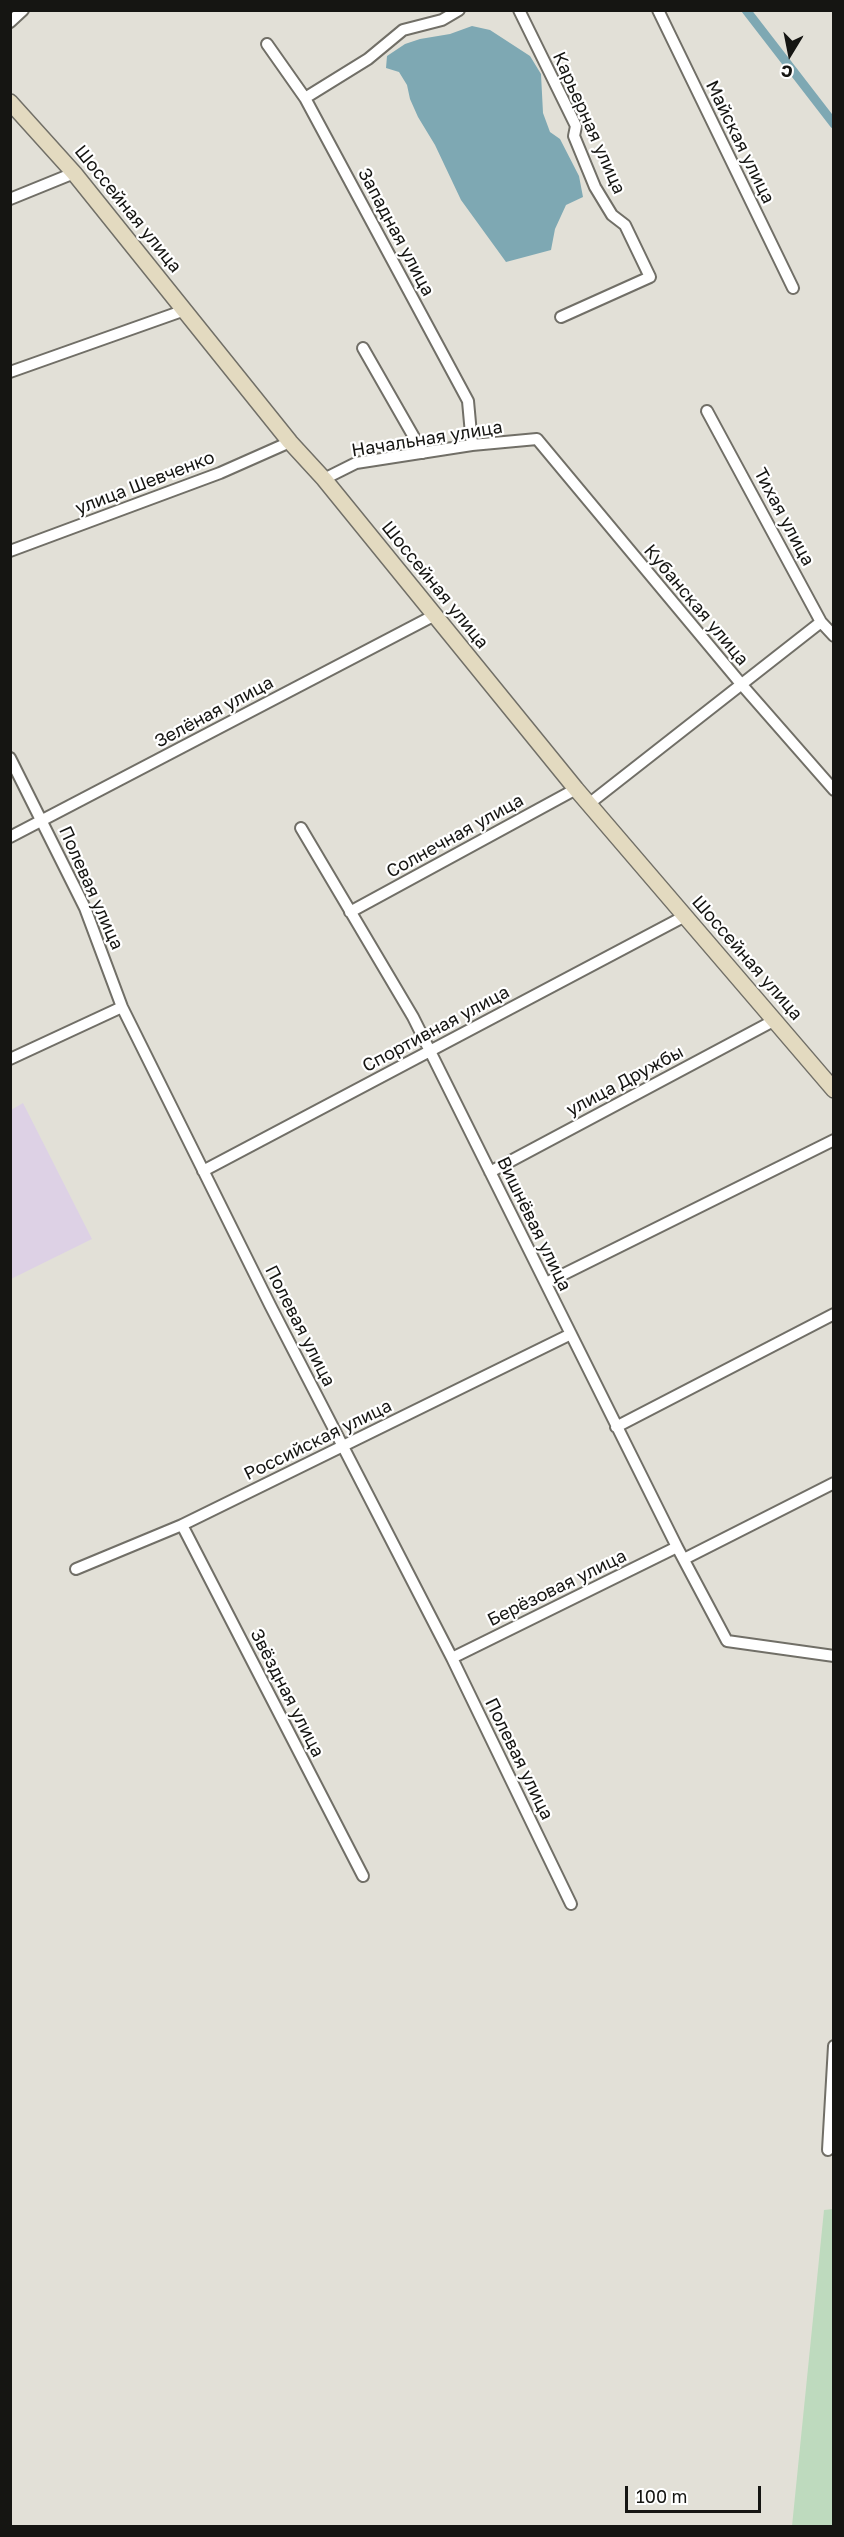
<!DOCTYPE html>
<meta charset="utf-8">
<style>
body{margin:0}
#map{position:relative;width:844px;height:2537px;overflow:hidden;background:#e2e0d7;font-family:"Golos Text",sans-serif}
canvas{display:block}
.frame{position:absolute;inset:0;border:12px solid #151512;pointer-events:none}
.north{position:absolute;left:760px;top:24px;width:60px;height:60px;-webkit-text-stroke:4px #fff;paint-order:stroke;rotate:190deg;font-size:16px;font-weight:700;line-height:24px;text-align:center;color:#151512}
.north::after{content:'';display:block;margin:auto;width:21px;height:27px;background:#151512;clip-path:polygon(50% 0,100% 100%,50% 72%,0 100%)}
.scale{position:absolute;left:625px;top:2486px;width:136px;height:27px;box-sizing:border-box;border:3px solid #151512;border-top:0;padding-left:8px;font-size:18px;line-height:21px;white-space:nowrap;color:#151512;-webkit-text-stroke:4px #fff;paint-order:stroke}
</style>
<div id="map">
<canvas width="844" height="2537"></canvas>
<div class="frame"></div>
<div class="north">С</div>
<div class="scale">100 m</div>
</div>
<script>
const c = document.querySelector('canvas').getContext('2d');
c.lineJoin = 'round';
function fillPath(path, color) {
  c.fillStyle = color;
  c.fill(path, 'evenodd');
}
function poly(rows) {
  const path = new Path2D();
  for (const r of rows) {
    path.moveTo(r[0], r[1]);
    for (let i = 2; i < r.length; i += 2) path.lineTo(r[i], r[i + 1]);
  }
  return path;
}
function strokePath(path, color, width, dash) {
  c.strokeStyle = color;
  c.lineWidth = width;
  c.lineCap = dash ? 'butt' : 'round';
  c.setLineDash(dash || []);
  c.stroke(path);
}
function write(font, color, halo, rows, align = 'center') {
  c.font = font + ' "Golos Text",sans-serif';
  c.lineWidth = 4.5;
  c.setLineDash([]);
  c.textBaseline = 'middle';
  c.strokeStyle = halo;
  c.fillStyle = color;
  for (const [text, x, y, turn = 0] of rows) {
    c.save();
    c.translate(x, y);
    c.rotate((+turn || 0) * Math.PI / 180);
    c.textAlign = isNaN(turn) ? turn : align;
    if (halo) c.strokeText(text, 0, 0);
    c.fillText(text, 0, 0);
    c.restore();
  }
}
fillPath(poly([
 [23,1103,92,1239,11,1279,11,1110]
]), '#ddd1e5');
fillPath(poly([
 [833,2209,833,2526,792,2526,824,2210]
]), '#bedabe');
fillPath(poly([
 [472,26,490,30,530,56,541,74,543,113,550,132,560,139,579,176,583,197,566,205,555,229,551,250,506,262,461,200,435,145,418,117,410,99,407,85,399,72,386,68,387,56,405,44,420,39,450,34]
]), '#7ea8b3');
strokePath(poly([
 [746,10,834,124]
]), '#7ea8b3', 9);
const minor = poly([
 [519,10,576,126,574,136,595,187,612,215,625,225,650,277,561,317],
 [658,10,793,288],
 [10,22,23,10],
 [267,44,305,98,468,401,472,445],
 [305,98,368,59,403,30,442,20,459,10],
 [10,199,74,173],
 [363,348,423,453],
 [10,372,185,310],
 [707,411,821,622,834,636],
 [324,479,356,463,472,445,537,439,742,685,834,790],
 [10,551,220,473,290,442],
 [10,758,85,908,122,1007,270,1305,452,1658,571,1904],
 [590,803,821,622],
 [301,828,413,1017,677,1547,727,1641,834,1656],
 [10,837,433,616],
 [350,912,576,789],
 [10,1059,122,1007],
 [203,1171,685,916],
 [490,1172,775,1020],
 [546,1283,834,1140],
 [616,1427,834,1314],
 [182,1525,363,1876],
 [684,1559,834,1483],
 [76,1569,182,1525,571,1334],
 [452,1658,677,1547],
 [828,2150,834,2046]
]);
const secondary = poly([
 [10,102,74,173,290,442,324,479,576,789,834,1090]
]);
strokePath(minor, '#716f67', 14);
strokePath(secondary, '#716f67', 18);
strokePath(minor, '#fff', 10);
strokePath(secondary, '#e3dac0', 15);
write('18px', '#151512', '#fff', [
 ["Карьерная улица",589,123,66],
 ["Майская улица",740,142,64],
 ["Шоссейная улица",128,209,51],
 ["Западная улица",396,232,62],
 ["Начальная улица",427,439,-9],
 ["улица Шевченко",145,483,-21],
 ["Тихая улица",784,517,62],
 ["Шоссейная улица",435,585,51],
 ["Кубанская улица",696,605,50],
 ["Зелёная улица",214,712,-28],
 ["Солнечная улица",455,836,-29],
 ["Полевая улица",91,888,66],
 ["Шоссейная улица",747,958,49],
 ["Спортивная улица",436,1029,-28],
 ["улица Дружбы",625,1081,-28],
 ["Вишнёвая улица",534,1224,64],
 ["Полевая улица",300,1326,63],
 ["Российская улица",318,1440,-26],
 ["Берёзовая улица",557,1588,-26],
 ["Звёздная улица",287,1693,63],
 ["Полевая улица",519,1759,64]
]);
</script>
